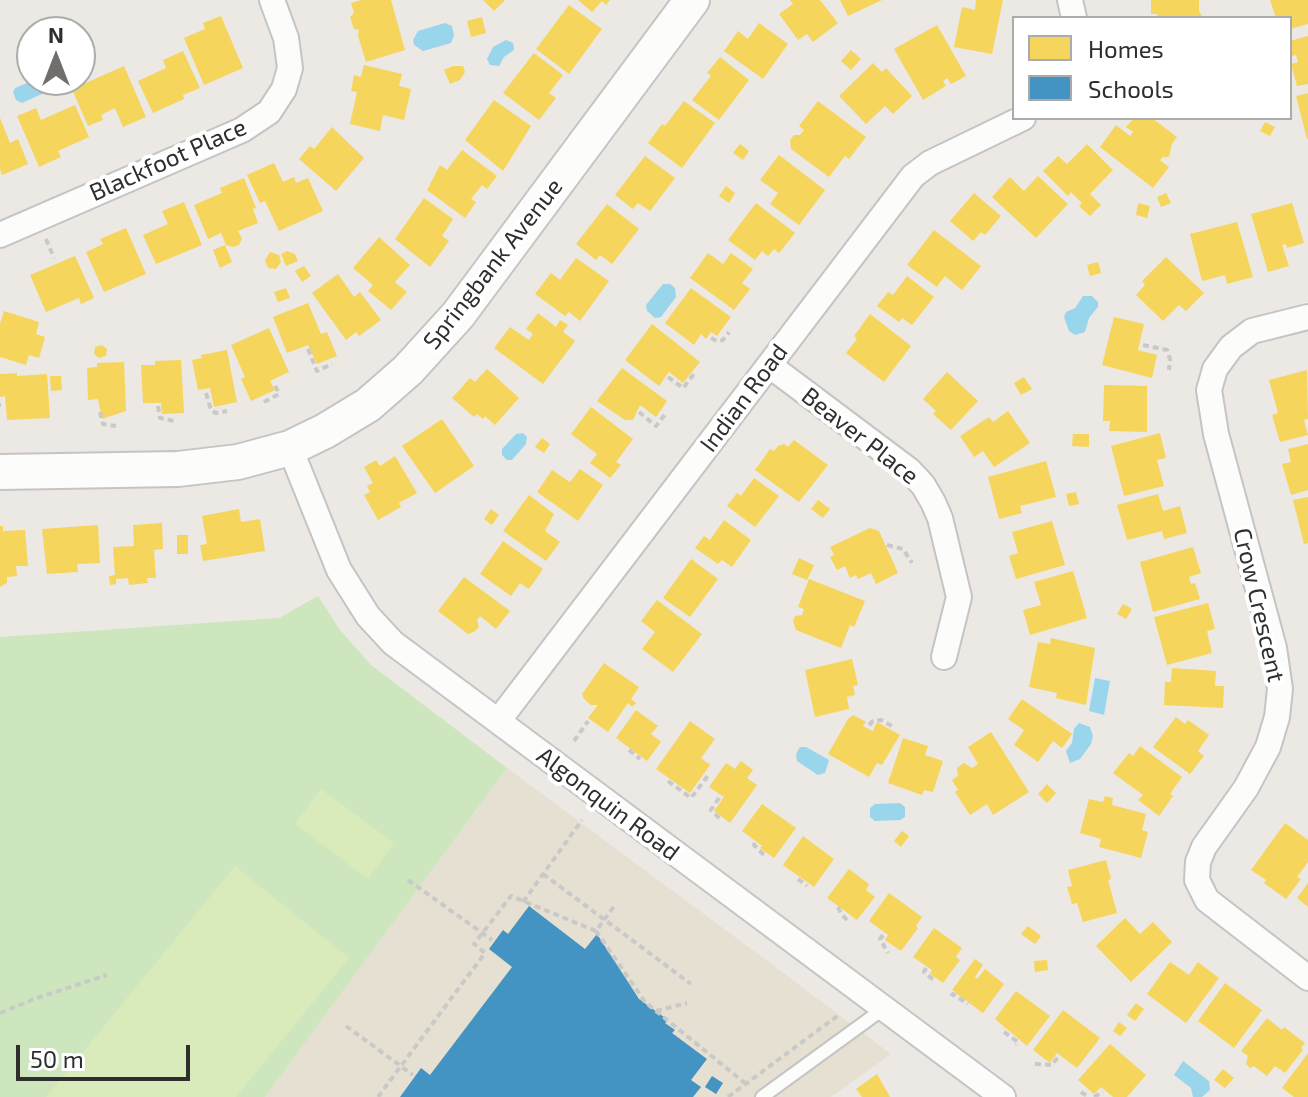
<!DOCTYPE html>
<style>
body{margin:0}
#map{position:relative;width:1308px;height:1097px;overflow:hidden;background:#ece8e4;font-family:"Exo 2",sans-serif}
canvas{display:block}
.legend{position:absolute;left:1012px;top:16px;width:280px;height:104px;box-sizing:border-box;background:#fff;border:2px solid #ababab;margin:0;padding:10px 14px;list-style:none;font-size:24px;color:#2e2e2e}
.legend li{display:flex;align-items:center;gap:16px;height:40px}
.legend b{width:40px;border:2px solid #ababab}
.north{position:absolute;left:16px;top:16px;width:80px;height:80px;box-sizing:border-box;background:#fff;border:2px solid #ababab;border-radius:50%;rotate:0deg;font-size:22px;font-weight:700;line-height:32px;text-align:center;color:#2e2e2e}
.north::after{content:'';display:block;margin:auto;width:28px;height:36px;background:#706f6e;clip-path:polygon(50% 0,100% 100%,50% 72%,0 100%)}
.scale{position:absolute;left:16px;top:1045px;width:174px;height:36px;box-sizing:border-box;border:4px solid #2e2e2e;border-top:0;padding-left:10px;font-size:24px;line-height:28px;white-space:nowrap;color:#2e2e2e;-webkit-text-stroke:6px #fff;paint-order:stroke}
</style>
<div id="map">
<canvas width="1308" height="1097"></canvas>
<ul class="legend">
<li><b style="height:22px;background:#f6d55c"></b>Homes</li>
<li><b style="height:22px;background:#4393c3"></b>Schools</li>
</ul>
<div class="north">N</div>
<div class="scale">50 m</div>
</div>
<script>
const c = document.querySelector('canvas').getContext('2d');
c.lineJoin = 'round';
function fillPath(path, color) {
  c.fillStyle = color;
  c.fill(path, 'evenodd');
}
function poly(rows) {
  const path = new Path2D();
  for (const r of rows) {
    path.moveTo(r[0], r[1]);
    for (let i = 2; i < r.length; i += 2) path.lineTo(r[i], r[i + 1]);
  }
  return path;
}
function strokePath(path, color, width, dash) {
  c.strokeStyle = color;
  c.lineWidth = width;
  c.lineCap = dash ? 'butt' : 'round';
  c.setLineDash(dash || []);
  c.stroke(path);
}
function write(font, color, halo, rows, align = 'center') {
  c.font = font + ' "Exo 2",sans-serif';
  c.lineWidth = 8;
  c.setLineDash([]);
  c.textBaseline = 'middle';
  c.strokeStyle = halo;
  c.fillStyle = color;
  for (const [text, x, y, turn = 0] of rows) {
    c.save();
    c.translate(x, y);
    c.rotate((+turn || 0) * Math.PI / 180);
    c.textAlign = isNaN(turn) ? turn : align;
    if (halo) c.strokeText(text, 0, 0);
    c.fillText(text, 0, 0);
    c.restore();
  }
}
fillPath(poly([
 [507,768,762,957,891,1054,831,1097,265,1097]
]), '#e6e0d3');
fillPath(poly([
 [318,596,340,630,371,665,507,768,265,1097,0,1097,0,637,279,618]
]), '#cee6be');
fillPath(poly([
 [321,789,394,843,368,879,295,824],
 [235,866,349,958,236,1097,46,1097]
]), '#d9eabb');
fillPath(poly([
 [445,23,452,26,454,35,451,43,423,51,414,45,413,40,418,31],
 [506,40,513,43,514,50,504,57,499,66,490,65,487,59,493,47],
 [34,80,43,80,46,83,44,93,22,103,16,100,13,92,15,88],
 [663,284,670,284,675,288,676,297,661,317,655,318,647,311,646,305],
 [1083,296,1092,296,1098,302,1098,307,1089,318,1085,332,1075,335,1069,331,1064,317,1066,312,1075,308],
 [523,433,527,437,526,444,512,460,507,460,502,455,502,449,516,434],
 [1095,678,1110,681,1104,715,1089,711],
 [1079,723,1090,727,1093,736,1091,744,1080,759,1070,763,1066,751,1072,743,1074,729],
 [800,747,806,747,829,760,825,773,818,775,797,761,796,754],
 [900,803,905,807,905,817,900,820,875,821,870,817,870,808,875,804],
 [1183,1061,1209,1081,1210,1090,1202,1097,1193,1097,1191,1088,1174,1075]
]), '#99d6ec');
fillPath(poly([
 [361,0,391,0,405,50,366,62,358,36,359,30,354,29,350,17,354,13,351,3],
 [483,0,505,0,494,11],
 [578,0,610,0,606,5,602,1,592,12],
 [790,0,820,0,838,23,813,42,807,34,798,40,779,14,793,4],
 [840,0,882,0,848,16],
 [976,0,1003,0,992,54,954,47,962,7,975,10],
 [1151,0,1199,0,1199,11,1203,18,1157,18,1157,14,1151,14],
 [1270,0,1308,0,1308,24,1290,29,1290,18,1276,18],
 [569,5,602,29,569,74,536,49],
 [221,16,243,68,204,85,184,38,205,29,203,23],
 [482,17,486,33,471,37,467,21],
 [759,23,788,44,763,79,724,51,738,31,748,39],
 [937,25,966,76,951,84,947,78,943,81,946,86,923,100,894,49],
 [1308,36,1308,84,1297,86,1291,64,1298,62,1296,55,1292,56,1290,41],
 [851,50,861,59,851,70,841,61],
 [183,51,200,88,183,95,184,99,153,113,138,81,166,68,163,60],
 [534,53,563,75,549,93,556,98,539,120,503,93],
 [720,57,749,80,719,120,692,100,711,76,707,73],
 [873,63,882,72,886,68,912,96,893,114,885,106,866,124,839,96],
 [364,65,402,74,399,86,411,89,404,120,383,115,380,131,350,124,357,92,351,91,354,75,361,77],
 [124,66,146,117,123,127,115,108,101,115,103,120,88,126,72,89],
 [453,66,463,66,465,72,460,80,450,84,444,70],
 [1308,93,1308,139,1307,139,1296,96],
 [494,100,531,126,503,171,465,140],
 [684,101,715,123,682,168,648,143,662,124,665,126],
 [818,101,866,137,849,159,845,156,829,177,791,149,790,140,794,135,800,135,804,130,799,126],
 [75,105,89,137,58,151,61,157,39,167,17,116,36,108,41,120],
 [0,118,10,143,18,139,28,164,2,175,0,169],
 [1134,118,1152,118,1177,137,1172,144,1169,157,1163,157,1160,160,1169,167,1153,188,1100,147,1116,125,1130,136,1133,132,1126,127],
 [1265,122,1275,127,1270,136,1260,131],
 [332,127,364,158,336,191,299,159,310,146,314,149],
 [740,144,749,151,743,160,733,153],
 [1087,144,1113,170,1090,194,1101,205,1090,216,1079,206,1082,203,1071,192,1068,196,1043,171,1058,156,1067,164],
 [462,150,497,176,487,189,482,185,471,199,476,202,465,218,427,190,440,165,447,170],
 [779,155,825,190,799,225,770,204,778,193,760,180],
 [645,156,675,178,650,211,638,203,633,209,615,195],
 [274,163,283,182,294,177,296,183,308,178,323,211,279,231,265,201,260,203,247,175],
 [1038,176,1068,204,1036,238,992,197,1010,177,1024,191],
 [244,178,256,208,253,209,258,223,238,231,242,239,239,245,233,247,226,245,221,233,208,239,194,205,222,193,220,188],
 [726,186,735,193,729,203,719,196],
 [974,193,1001,216,985,235,981,232,973,241,950,221],
 [1166,193,1171,203,1161,207,1157,197],
 [424,198,453,219,442,236,449,241,430,267,395,239],
 [184,202,202,245,156,264,143,235,168,224,162,211],
 [756,203,795,233,779,253,774,249,768,256,762,251,755,260,728,240],
 [1138,203,1150,206,1147,218,1136,215],
 [1292,203,1304,243,1287,248,1286,244,1282,245,1289,266,1268,272,1251,214],
 [607,204,639,229,612,264,600,255,596,260,576,244],
 [1237,222,1253,277,1227,284,1225,275,1202,281,1190,234],
 [126,228,146,274,104,292,86,252,103,244,100,239],
 [934,230,981,266,962,290,945,276,937,287,907,265],
 [379,237,410,265,395,282,407,292,391,310,368,291,373,285,353,268],
 [225,245,232,262,220,268,213,250],
 [287,251,295,254,298,261,286,266,281,254],
 [270,252,279,255,281,262,276,269,268,268,265,260],
 [708,253,723,264,731,253,753,269,742,283,750,289,734,310,690,278],
 [75,256,94,298,81,304,79,298,46,312,30,275],
 [1166,257,1204,293,1186,311,1179,305,1163,321,1136,295,1145,285,1142,281],
 [576,258,609,281,580,321,569,312,565,316,535,294,551,273,560,280],
 [1098,262,1101,273,1090,276,1087,265],
 [304,266,311,276,302,282,295,271],
 [338,274,354,297,360,292,381,320,359,336,356,332,346,340,312,293],
 [907,276,934,297,912,325,902,318,899,322,877,306,888,292,893,295],
 [286,288,290,298,278,302,274,292],
 [691,288,731,317,717,336,711,332,706,339,701,334,694,345,665,323],
 [308,303,321,334,327,332,337,356,317,364,308,345,287,353,273,317],
 [4,311,39,322,36,334,45,337,39,358,29,355,26,365,0,357,0,324],
 [538,313,556,327,560,320,568,325,563,332,575,341,543,384,494,348,510,327,529,340,533,334,526,329],
 [870,314,911,346,884,382,846,353,857,339,854,336],
 [1114,317,1144,324,1138,350,1157,355,1152,378,1102,365],
 [652,324,700,362,683,383,669,372,659,386,625,360],
 [269,328,289,372,270,381,275,390,251,401,241,379,245,377,231,345],
 [102,345,107,349,106,356,99,358,94,354,95,347],
 [227,350,237,402,214,407,210,388,198,390,192,360,202,358,201,355],
 [181,360,184,413,162,414,161,403,143,403,141,365,155,365,155,361],
 [124,362,126,411,102,419,98,399,88,400,87,368,97,367,97,363],
 [622,368,667,401,656,417,640,405,633,420,625,420,597,401],
 [487,369,519,398,495,425,485,416,483,419,477,414,474,417,452,398,470,378,475,382],
 [1307,370,1308,419,1304,420,1308,435,1280,442,1272,415,1278,413,1269,380],
 [947,372,978,401,951,430,933,414,936,411,923,399],
 [17,373,17,376,47,374,50,418,7,420,5,396,0,397,0,374],
 [50,376,61,376,62,390,51,391],
 [1024,377,1032,389,1021,395,1014,383],
 [1104,385,1147,386,1147,432,1109,431,1110,421,1103,421],
 [591,407,633,439,616,462,621,465,610,478,590,463,597,454,571,434],
 [1008,411,1030,443,994,467,983,451,974,457,960,436,989,417,993,422],
 [442,419,474,466,435,493,402,446],
 [1160,433,1166,458,1157,460,1164,486,1124,496,1111,446],
 [1073,434,1089,434,1089,447,1072,446],
 [542,438,550,444,544,453,535,447],
 [794,440,828,465,799,502,755,470,770,449,774,451,778,446,784,444,788,447],
 [1308,444,1308,490,1291,495,1282,464,1291,462,1288,449],
 [395,456,417,493,399,503,401,507,378,520,364,495,370,492,367,486,373,483,364,467,376,460,380,466],
 [1046,461,1056,497,1020,506,1022,513,999,519,988,477],
 [580,469,603,485,578,521,537,492,552,470,570,482],
 [754,478,779,496,755,527,727,506,737,493,741,496],
 [1076,492,1079,504,1069,506,1066,494],
 [1158,494,1163,511,1180,506,1187,533,1164,539,1162,531,1127,540,1117,505],
 [529,495,554,514,545,531,560,542,546,561,503,531],
 [1308,497,1308,543,1304,544,1293,500],
 [818,500,830,509,823,518,811,509],
 [239,509,241,522,260,519,265,551,203,561,200,545,207,544,202,516],
 [491,509,499,515,492,525,484,519],
 [724,520,751,540,732,567,722,560,718,564,695,548,704,536,710,540],
 [1052,521,1065,565,1016,579,1009,556,1018,553,1012,532],
 [162,523,163,549,154,550,156,578,147,578,148,583,129,585,128,578,116,579,116,584,110,585,109,576,115,575,113,547,134,546,133,525],
 [98,525,100,563,77,564,78,572,47,574,42,529],
 [0,526,3,526,3,531,25,530,28,566,16,566,17,576,7,577,7,583,0,587],
 [870,528,879,531,898,573,876,584,871,573,858,579,856,575,850,578,845,566,837,570,830,557,834,555,830,547],
 [177,535,188,535,188,554,177,554],
 [503,541,543,569,529,589,520,583,511,596,480,574],
 [1193,547,1201,573,1189,577,1191,584,1195,583,1200,599,1153,612,1140,562],
 [799,558,814,565,807,580,792,574],
 [691,559,718,579,690,617,663,598],
 [1073,571,1087,618,1030,635,1023,610,1041,605,1034,582],
 [464,577,510,611,496,629,480,616,477,620,479,627,474,632,468,634,438,611],
 [809,579,865,601,854,627,850,625,841,648,796,630,793,621,795,616,802,615,804,609,798,607],
 [657,600,702,634,673,672,642,649,655,632,641,621],
 [1208,603,1215,629,1207,631,1212,653,1167,665,1154,617],
 [1123,604,1132,609,1126,619,1117,614],
 [1051,638,1095,648,1086,705,1056,698,1057,693,1029,687,1038,642,1050,644],
 [852,659,858,685,853,686,855,695,847,697,849,709,815,717,805,670],
 [604,663,639,687,631,699,636,703,632,707,628,703,608,732,588,718,598,705,591,705,584,699,582,694],
 [1172,668,1216,671,1215,686,1224,686,1223,708,1164,705,1165,682,1171,682],
 [1022,699,1072,734,1062,748,1053,741,1038,762,1014,745,1024,730,1008,719],
 [636,710,658,726,651,734,661,742,647,761,616,738],
 [853,715,866,722,863,726,873,731,877,722,900,735,882,765,877,763,869,777,828,754,848,719],
 [1176,717,1185,724,1188,720,1209,735,1198,751,1204,756,1190,774,1153,747],
 [690,721,715,739,701,758,710,765,690,793,656,769],
 [991,732,1029,792,993,815,987,804,970,815,955,792,958,790,952,780,958,776,957,768,964,763,972,768,978,764,968,747],
 [903,738,928,746,925,755,943,761,933,792,924,790,922,795,888,783],
 [1140,746,1182,777,1170,794,1173,796,1159,816,1138,800,1143,795,1113,773,1129,753,1133,756],
 [741,761,753,770,747,778,757,785,730,823,714,811,724,797,709,787,726,763,735,769],
 [1047,784,1056,793,1047,803,1038,794],
 [1105,796,1113,798,1112,805,1146,814,1142,830,1148,832,1141,858,1099,847,1101,839,1080,833,1089,799,1103,802],
 [762,804,796,828,774,858,760,848,762,846,742,831],
 [1285,823,1308,840,1308,862,1297,877,1301,879,1286,899,1264,883,1266,880,1251,870],
 [902,831,909,836,901,847,894,841],
 [803,836,834,859,814,887,783,865],
 [1106,860,1111,879,1108,880,1117,913,1083,922,1077,903,1072,904,1067,887,1072,886,1068,870],
 [849,869,869,884,866,890,875,897,857,920,827,898],
 [1308,883,1308,907,1297,898],
 [889,893,922,917,916,926,918,928,901,951,885,940,888,935,869,921],
 [1125,918,1140,934,1153,922,1172,942,1131,982,1096,946],
 [1028,926,1041,936,1035,944,1021,934],
 [934,928,962,948,956,957,960,960,943,983,930,974,932,970,913,957],
 [975,959,983,965,975,977,977,979,985,969,1004,984,983,1013,952,990],
 [1047,960,1048,970,1035,972,1034,961],
 [1170,962,1189,975,1198,962,1219,978,1186,1023,1147,994],
 [1225,983,1262,1010,1234,1048,1198,1021],
 [1016,991,1050,1016,1027,1046,995,1019],
 [1136,1003,1144,1009,1135,1021,1127,1015],
 [1063,1010,1100,1038,1077,1068,1057,1053,1050,1063,1033,1050],
 [1267,1018,1282,1030,1284,1027,1305,1043,1301,1048,1303,1050,1285,1073,1275,1066,1267,1076,1254,1066,1250,1068,1246,1064,1248,1056,1241,1051],
 [1119,1022,1127,1028,1120,1036,1113,1031],
 [1110,1044,1146,1075,1127,1097,1113,1097,1101,1087,1094,1094,1078,1080],
 [1308,1053,1308,1097,1294,1097,1282,1088],
 [1223,1069,1234,1078,1225,1088,1214,1080],
 [877,1074,890,1097,862,1097,856,1089]
]), '#f6d55c');
fillPath(poly([
 [529,906,585,949,597,934,639,999,668,1020,665,1023,675,1030,672,1033,707,1059,691,1080,701,1087,693,1097,400,1097,421,1068,430,1075,512,967,489,949,503,930,508,934],
 [712,1076,723,1083,716,1094,705,1087]
]), '#4393c3');
const lane = poly([
 [762,1097,883,1009]
]);
const street = poly([
 [1070,0,1074,18],
 [0,235,242,130,269,112,284,89,290,68,286,38,272,0],
 [1308,317,1252,331,1231,347,1215,369,1209,390,1216,434,1274,648,1280,689,1277,717,1268,747,1246,788,1204,847,1198,862,1197,880,1207,900,1308,978],
 [769,365,909,470,923,485,933,502,940,518,959,597,944,657],
 [290,448,339,570,368,616,393,643,1003,1097],
 [499,720,913,176,930,163,1023,118]
]);
const secondary = poly([
 [0,472,178,469,238,462,290,448,325,431,368,405,408,370,458,315,692,0]
]);
strokePath(lane, '#c5c4c5', 16);
strokePath(street, '#c5c4c5', 28);
strokePath(secondary, '#c5c4c5', 38);
strokePath(poly([
 [46,239,54,258],
 [711,338,717,341,723,340,729,332],
 [1143,345,1167,350,1170,359,1169,370],
 [308,349,317,371,332,364],
 [668,377,683,388,694,374],
 [206,393,211,410,216,413,227,411],
 [264,402,279,394,274,383],
 [0,405,1,405],
 [158,406,160,418,174,421],
 [100,412,103,424,116,426],
 [639,412,656,426,666,413],
 [887,545,903,549,912,563],
 [869,725,873,721,881,720,892,726],
 [574,741,588,721],
 [629,750,640,759],
 [668,781,691,798,710,773],
 [719,798,711,810,722,821],
 [755,843,754,845,765,856],
 [543,874,691,984],
 [798,879,807,886],
 [408,880,492,940],
 [523,902,582,820],
 [838,907,841,914,849,922],
 [596,931,645,1002,746,1084],
 [883,935,880,939,888,953],
 [926,968,924,972,936,982],
 [951,996,953,994,968,1004],
 [656,1011,687,1003],
 [0,1013,37,998,107,975],
 [346,1026,413,1075],
 [1004,1032,1018,1042,1016,1045],
 [1035,1064,1052,1065,1058,1057],
 [1081,1092,1089,1097],
 [378,1097,485,953,474,944,511,896,596,931,615,905],
 [728,1097,840,1014],
 [1094,1097,1103,1092]
]), '#c9c9c8', 4, [6, 4]);
strokePath(lane, '#fcfcfb', 12);
strokePath(street, '#fcfcfb', 24);
strokePath(secondary, '#fcfcfb', 34);
write('24px', '#2e2e2e', '#fff', [
 ["Blackfoot Place",168,160,-24],
 ["Springbank Avenue",493,264,-52],
 ["Indian Road",744,398,-53],
 ["Beaver Place",860,436,38],
 ["Crow Crescent",1259,605,77],
 ["Algonquin Road",608,804,37]
]);
</script>
